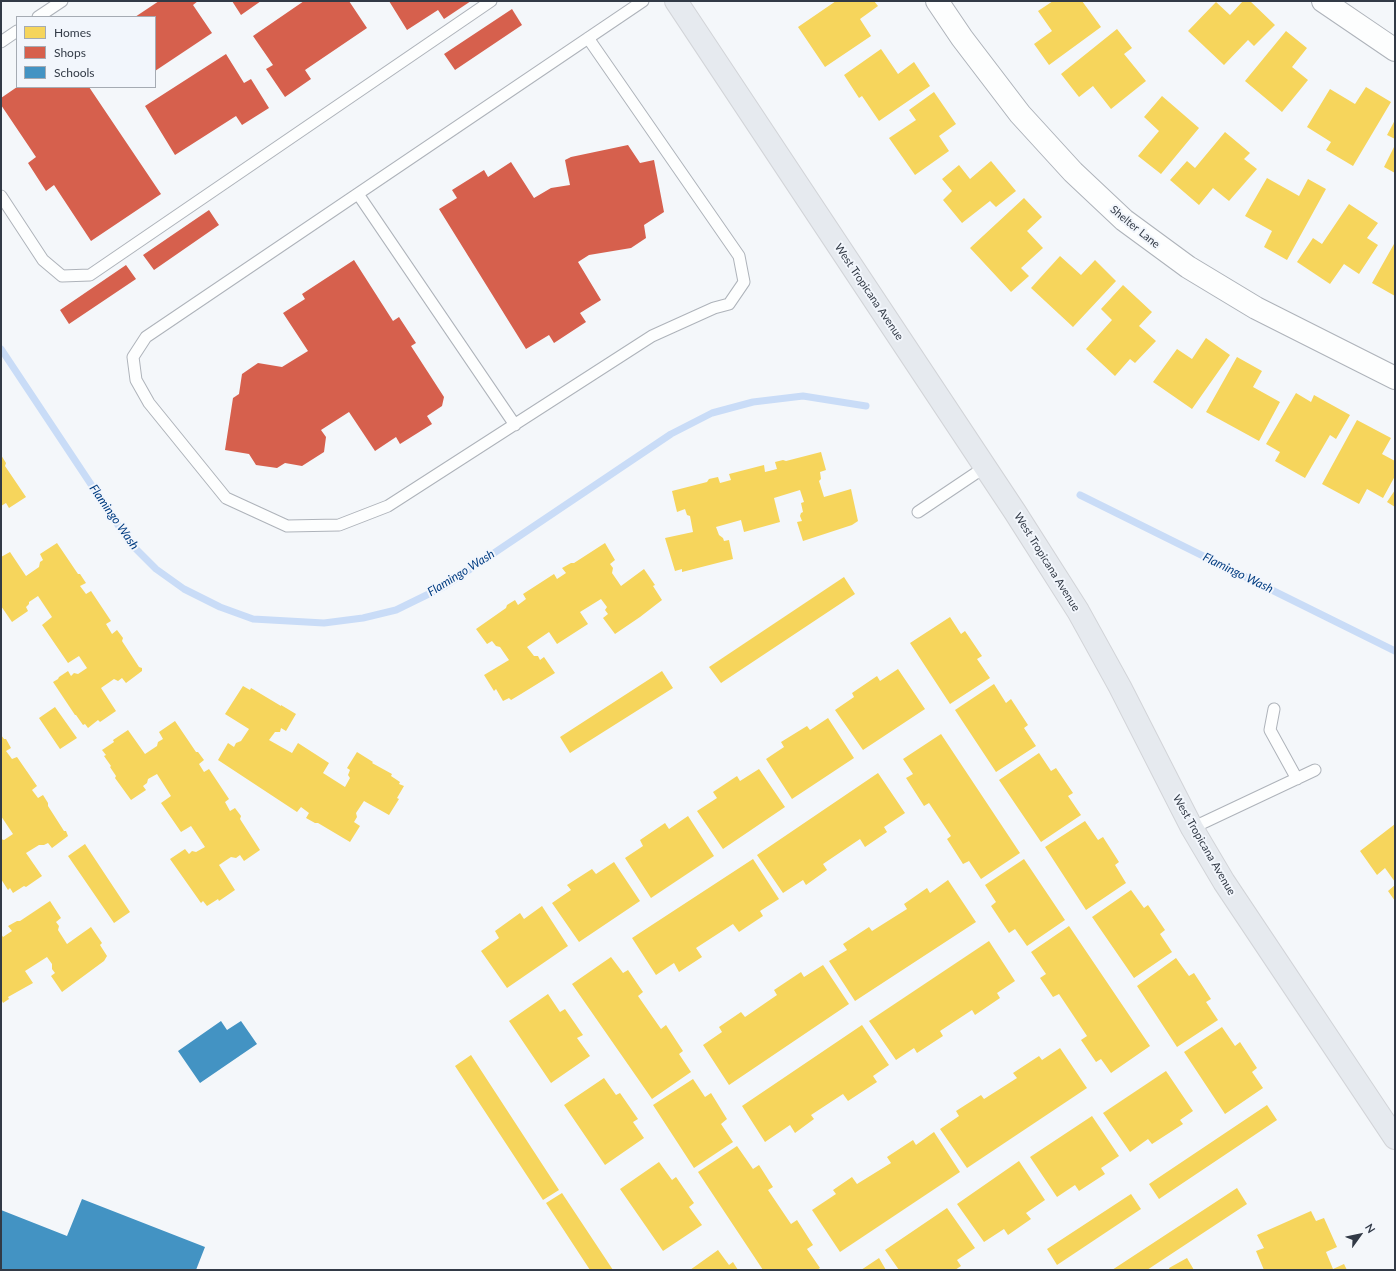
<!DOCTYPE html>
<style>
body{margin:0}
#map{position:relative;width:1396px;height:1271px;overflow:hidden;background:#f4f7fa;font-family:Lato,sans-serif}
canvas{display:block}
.frame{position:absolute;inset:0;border:2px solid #323a46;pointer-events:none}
.legend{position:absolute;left:16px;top:16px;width:140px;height:72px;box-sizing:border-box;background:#f2f6fc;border:1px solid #a5abb3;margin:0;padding:5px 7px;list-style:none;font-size:12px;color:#323a46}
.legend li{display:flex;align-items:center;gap:8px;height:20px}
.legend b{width:20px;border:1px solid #a5abb3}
.north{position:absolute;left:1340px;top:1215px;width:40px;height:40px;-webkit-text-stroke:3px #f2f6fc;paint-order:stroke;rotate:57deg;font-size:11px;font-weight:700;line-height:16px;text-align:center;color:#323a46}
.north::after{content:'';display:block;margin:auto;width:14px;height:18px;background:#323a46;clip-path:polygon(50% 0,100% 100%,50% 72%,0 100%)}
</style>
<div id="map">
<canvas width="1396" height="1271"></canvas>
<div class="frame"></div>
<ul class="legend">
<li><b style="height:11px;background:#f6d55c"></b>Homes</li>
<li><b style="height:11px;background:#d6604d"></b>Shops</li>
<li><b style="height:11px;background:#4393c3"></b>Schools</li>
</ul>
<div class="north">N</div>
</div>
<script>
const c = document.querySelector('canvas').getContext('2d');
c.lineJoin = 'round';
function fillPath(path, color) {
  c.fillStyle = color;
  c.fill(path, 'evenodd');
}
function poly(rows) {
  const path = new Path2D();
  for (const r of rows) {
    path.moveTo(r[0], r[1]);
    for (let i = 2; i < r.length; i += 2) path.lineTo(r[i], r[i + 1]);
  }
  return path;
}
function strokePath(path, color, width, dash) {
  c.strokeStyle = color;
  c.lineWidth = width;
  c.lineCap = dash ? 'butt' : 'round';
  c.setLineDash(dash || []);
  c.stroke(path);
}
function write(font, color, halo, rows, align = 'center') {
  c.font = font + ' Lato,sans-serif';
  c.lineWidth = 4;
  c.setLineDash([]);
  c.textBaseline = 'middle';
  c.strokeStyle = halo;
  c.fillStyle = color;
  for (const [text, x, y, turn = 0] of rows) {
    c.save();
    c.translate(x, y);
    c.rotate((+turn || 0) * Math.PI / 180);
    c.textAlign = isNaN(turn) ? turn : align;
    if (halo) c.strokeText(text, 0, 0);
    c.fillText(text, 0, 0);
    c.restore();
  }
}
fillPath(poly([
 [836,1,874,1,878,6,860,19,871,36,825,67,798,27],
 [1053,1,1082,1,1101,27,1049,65,1034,44,1052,31,1038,11],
 [1243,1,1250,1,1275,25,1254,46,1248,40,1224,65,1188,31,1216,2,1230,15],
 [1117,29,1132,48,1124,54,1146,81,1111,109,1093,86,1079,97,1061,74],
 [1286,31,1307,48,1292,67,1308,80,1282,112,1245,81],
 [881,49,898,74,914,62,930,86,879,121,862,96,859,98,844,75],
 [1366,87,1391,102,1353,166,1326,150,1331,142,1307,127,1330,89,1355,104],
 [934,92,956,124,939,136,949,151,915,175,889,138,916,120,909,110],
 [1162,96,1199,128,1161,174,1138,156,1159,131,1144,117],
 [1395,120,1395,139,1387,135],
 [1225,132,1250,153,1244,159,1257,169,1229,201,1213,188,1199,205,1170,180,1187,161,1195,168],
 [1395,145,1395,173,1384,167],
 [991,161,1016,191,996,207,990,201,962,223,943,200,952,191,942,179,959,165,970,179],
 [1267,178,1299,196,1308,179,1326,189,1287,260,1264,247,1272,231,1245,216],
 [1024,198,1042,217,1027,231,1043,248,1021,268,1029,276,1011,292,970,248],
 [1349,204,1378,223,1367,238,1378,245,1359,274,1344,264,1330,284,1297,262,1313,238,1322,244],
 [1394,244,1395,245,1395,296,1372,283],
 [1060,256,1081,275,1095,260,1116,281,1073,327,1031,288],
 [1123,285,1152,312,1139,326,1156,341,1135,363,1130,359,1115,376,1086,349,1112,320,1101,309],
 [1206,338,1230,355,1192,409,1153,382,1177,349,1192,359],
 [1237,357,1262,371,1253,387,1280,402,1259,441,1206,412],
 [1296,393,1311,402,1314,395,1350,415,1336,439,1330,435,1305,478,1275,461,1280,452,1266,444],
 [1357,420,1391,438,1382,454,1395,461,1395,476,1383,498,1367,489,1359,504,1322,484],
 [821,452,826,470,820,472,821,479,819,481,824,497,851,489,858,521,852,525,803,541,797,522,802,521,800,516,801,513,803,512,801,503,804,502,800,490,774,498,780,522,744,532,741,520,716,527,719,535,723,538,724,541,729,540,733,559,682,572,682,569,675,571,665,538,693,532,690,516,687,515,685,509,677,512,672,491,707,482,709,479,718,477,720,483,731,480,729,474,764,465,765,472,777,469,775,462,783,460,786,461],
 [1,455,6,463,5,466,26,497,9,508,6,503,1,506],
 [1395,490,1395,507,1387,502],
 [57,543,78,574,80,574,86,583,80,586,86,594,91,591,111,621,106,624,112,634,117,630,123,638,122,641,139,667,142,668,142,671,126,683,122,678,118,681,114,679,101,688,116,711,100,722,98,720,88,728,85,724,83,725,76,715,75,715,53,682,58,679,59,677,68,671,71,676,74,673,78,674,87,668,79,656,68,663,42,625,52,617,38,596,29,602,29,604,26,607,28,611,12,622,1,606,1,557,10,552,26,576,39,567,40,562,43,560,40,554],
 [605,543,615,560,610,564,613,568,612,573,621,586,644,569,655,585,653,586,662,600,640,617,615,634,603,618,608,614,605,610,607,607,601,599,580,612,588,624,557,644,549,632,527,647,534,656,538,656,540,660,544,657,555,673,521,694,511,700,509,698,503,701,496,689,494,691,484,675,509,660,500,647,496,646,492,641,487,644,476,629,506,608,507,605,515,600,518,605,526,599,523,594,554,574,557,579,566,573,562,568,571,563,574,563],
 [844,577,855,594,721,683,709,667],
 [950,617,961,634,965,631,982,656,977,659,990,678,950,704,910,643],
 [898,669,925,709,863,750,835,710,854,697,852,693,877,676,880,681],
 [662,671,673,688,570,753,560,737],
 [994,684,1006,703,1011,699,1028,725,1024,728,1036,746,996,772,955,710],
 [243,686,250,690,251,688,281,706,281,705,296,714,286,731,281,728,280,732,275,732,269,740,292,753,298,743,329,763,323,773,345,787,350,778,348,775,350,770,347,768,357,752,373,762,372,763,392,774,391,776,400,782,399,784,404,786,397,798,399,799,389,815,364,801,356,813,357,817,354,822,360,826,350,842,318,823,315,823,306,818,309,813,301,807,297,812,218,760,228,743,234,747,236,743,241,741,249,729,225,714],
 [55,707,77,738,60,749,39,718],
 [828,718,854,758,792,799,766,759,784,747,781,742,807,726,810,730],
 [175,721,196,752,198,752,204,760,199,764,204,772,209,769,229,799,225,802,230,811,235,808,241,816,240,819,260,850,244,861,240,855,236,858,231,857,219,865,235,890,219,901,218,899,207,906,203,901,201,903,170,859,185,849,189,854,192,851,196,852,205,847,191,826,181,832,161,803,171,796,157,774,148,779,147,783,143,786,146,790,131,800,115,778,116,776,110,767,111,766,104,756,106,755,102,750,114,742,113,740,128,730,145,754,157,746,158,742,163,739,159,732],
 [941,734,1020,853,981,879,969,861,963,864,947,839,951,836,929,803,924,806,906,778,913,774,903,759],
 [1,735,4,739,6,739,11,748,6,751,12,759,17,757,37,786,32,790,38,798,43,795,48,803,48,806,64,831,66,831,68,836,52,848,48,843,44,845,39,845,26,853,42,876,26,887,24,886,13,893,10,888,8,890,1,879,1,839,4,840,13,834,1,816],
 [1039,753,1051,771,1056,768,1073,793,1068,796,1081,815,1041,842,999,780],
 [759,769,785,807,723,849,697,811,717,798,713,792,737,776,740,781],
 [878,773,905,813,884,827,887,832,865,847,860,839,823,864,827,870,806,885,803,880,783,893,757,855],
 [688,816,714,856,651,898,625,858,643,846,640,840,665,823,669,829],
 [1085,821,1098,840,1103,837,1119,862,1115,865,1126,883,1086,910,1045,847],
 [1395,824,1395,882,1385,868,1377,875,1360,851],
 [85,844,130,912,114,923,68,856],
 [753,859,779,899,760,911,763,916,739,932,733,924,696,948,702,957,679,972,674,963,656,975,632,938],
 [1024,859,1065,920,1027,946,1015,929,1009,933,991,906,996,902,985,885],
 [614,862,640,901,579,942,552,903,571,890,567,885,592,869,596,874],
 [948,880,976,922,855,1001,829,961,847,950,843,944,869,927,872,931,907,909,904,904,927,888,930,893],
 [1395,885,1395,901,1388,891],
 [1131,890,1144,908,1148,905,1165,930,1160,934,1172,952,1134,978,1092,917],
 [50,901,61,918,56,922,59,926,58,930,67,944,91,927,102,943,100,945,107,956,104,961,62,992,51,976,55,973,52,969,52,964,47,957,25,971,33,983,8,997,9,999,3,1003,1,999,1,934,3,937,12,931,8,926,17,921,20,921],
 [542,906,568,946,507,988,481,951,499,938,495,931,520,913,524,919],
 [1069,926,1150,1046,1111,1073,1101,1059,1096,1062,1081,1040,1087,1036,1059,994,1053,997,1040,978,1046,974,1031,952],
 [989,941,1015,981,997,993,1000,998,975,1015,972,1010,940,1031,943,1036,917,1053,914,1048,896,1060,869,1021],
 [611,957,623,973,628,970,643,992,638,996,661,1029,666,1025,683,1051,679,1054,691,1072,652,1099,572,984],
 [1176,958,1189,976,1194,973,1211,999,1206,1002,1218,1020,1177,1047,1137,986],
 [823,965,849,1004,729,1085,703,1045,722,1032,719,1027,741,1012,745,1017,777,995,774,990,801,972,804,977],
 [548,994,560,1012,565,1009,583,1035,577,1038,590,1056,551,1083,509,1021],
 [862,1025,889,1065,873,1076,877,1082,848,1101,843,1094,811,1115,814,1119,795,1133,790,1125,765,1142,742,1106],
 [1222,1027,1235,1046,1240,1042,1257,1068,1252,1072,1263,1088,1225,1114,1184,1052],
 [1060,1048,1087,1088,967,1168,940,1129,959,1116,956,1111,981,1095,984,1099,1017,1078,1013,1073,1039,1056,1042,1060],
 [471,1055,559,1190,543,1200,455,1066],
 [1166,1071,1193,1111,1180,1120,1183,1124,1152,1144,1148,1139,1130,1152,1103,1113],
 [604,1078,616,1095,620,1093,638,1119,633,1122,644,1138,605,1165,564,1105],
 [693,1079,705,1097,711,1093,727,1119,721,1124,733,1142,694,1168,653,1105],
 [1267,1105,1277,1120,1159,1199,1149,1184],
 [1092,1116,1119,1156,1101,1168,1105,1174,1079,1191,1075,1185,1057,1197,1030,1157],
 [934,1132,960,1172,840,1252,812,1210,836,1194,833,1190,852,1177,857,1184,891,1163,887,1157,913,1140,916,1145],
 [737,1146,753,1169,759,1165,773,1187,768,1190,791,1224,797,1220,813,1245,807,1249,820,1268,817,1270,763,1270,698,1172],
 [1019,1161,1045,1200,1026,1213,1031,1219,1008,1235,1004,1229,984,1242,957,1204],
 [659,1162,672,1180,676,1177,694,1203,689,1207,702,1225,663,1251,620,1189],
 [1237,1188,1247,1204,1147,1270,1112,1270],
 [562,1193,613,1270,590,1270,546,1203],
 [1131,1194,1141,1209,1057,1265,1047,1249],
 [947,1208,975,1248,957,1260,961,1266,955,1270,899,1270,885,1250],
 [1311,1211,1316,1221,1324,1218,1337,1247,1326,1252,1333,1269,1344,1264,1347,1270,1264,1270,1256,1251,1264,1248,1257,1235],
 [718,1250,729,1265,733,1262,738,1270,690,1270],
 [879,1258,886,1270,861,1270],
 [1187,1258,1194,1270,1170,1270,1169,1268]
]), '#f6d55c');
fillPath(poly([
 [159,1,198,1,193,5,212,33,155,71,155,17,135,17],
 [232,1,261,1,241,15],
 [304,1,349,1,367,28,305,70,311,79,285,97,266,69,273,65,253,36],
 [389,1,471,1,444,19,438,10,407,30],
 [512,9,522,25,455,70,444,54],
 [226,54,244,83,251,79,269,108,242,125,236,116,175,155,145,106],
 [17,87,89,87,161,194,91,241,54,185,46,191,28,163,36,157,1,105,1,98],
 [628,145,640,163,654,160,664,212,644,225,646,238,631,248,589,255,578,262,601,300,580,313,586,322,554,343,549,335,526,349,439,209,457,198,452,190,484,170,488,177,511,162,534,198,551,188,570,185,565,160,571,157],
 [209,210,219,225,154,270,143,255],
 [354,260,393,321,399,317,416,343,411,346,444,397,442,406,427,416,432,424,400,444,396,437,375,451,349,412,321,430,326,437,324,452,302,466,285,463,277,468,256,465,249,454,225,450,233,398,239,394,242,374,258,363,282,367,308,351,283,313,305,299,302,294],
 [126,265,136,279,69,324,60,310]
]), '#d6604d');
fillPath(poly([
 [221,1021,227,1030,241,1021,257,1044,200,1083,178,1051],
 [82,1199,205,1247,196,1270,1,1270,1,1210,67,1236]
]), '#4393c3');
strokePath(poly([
 [1,349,130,543,156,569,184,589,220,607,253,619,324,623,363,618,396,610,445,586,671,434,712,413,753,402,803,396,866,406],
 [1080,495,1395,651]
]), '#c9dcf7', 7);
const lane = poly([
 [38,17,62,1],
 [588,38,739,256,744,282,729,304,714,308,652,336,388,506,339,525,287,526,226,498,149,403,136,380,133,357,146,337,643,1],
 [1,42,17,31],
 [358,194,515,425],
 [1,196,43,260,62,276,90,275,491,1],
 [918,512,985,467],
 [1274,709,1270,730,1297,779],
 [1192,828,1315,770]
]);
const street = poly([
 [937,1,962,38,1020,114,1073,172,1124,220,1188,267,1256,308,1395,378],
 [1323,1,1395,50]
]);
const primary = poly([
 [676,1,1015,512,1078,611,1120,687,1192,828,1224,882,1395,1138]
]);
strokePath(lane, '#aeb3ba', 13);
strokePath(street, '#aeb3ba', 24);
strokePath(primary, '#d2d4d8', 24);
strokePath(lane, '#fdfefe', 11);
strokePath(street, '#fdfefe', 22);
strokePath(primary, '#e6eaef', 22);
write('11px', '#323a46', '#f2f6fc', [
 ["Shelter Lane",1135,227,39],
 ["West Tropicana Avenue",869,292,56],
 ["West Tropicana Avenue",1047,562,58],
 ["West Tropicana Avenue",1204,845,60]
]);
write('italic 12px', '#013c81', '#f2f6fc', [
 ["Flamingo Wash",114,517,55],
 ["Flamingo Wash",461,573,-32],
 ["Flamingo Wash",1238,573,26]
]);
</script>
